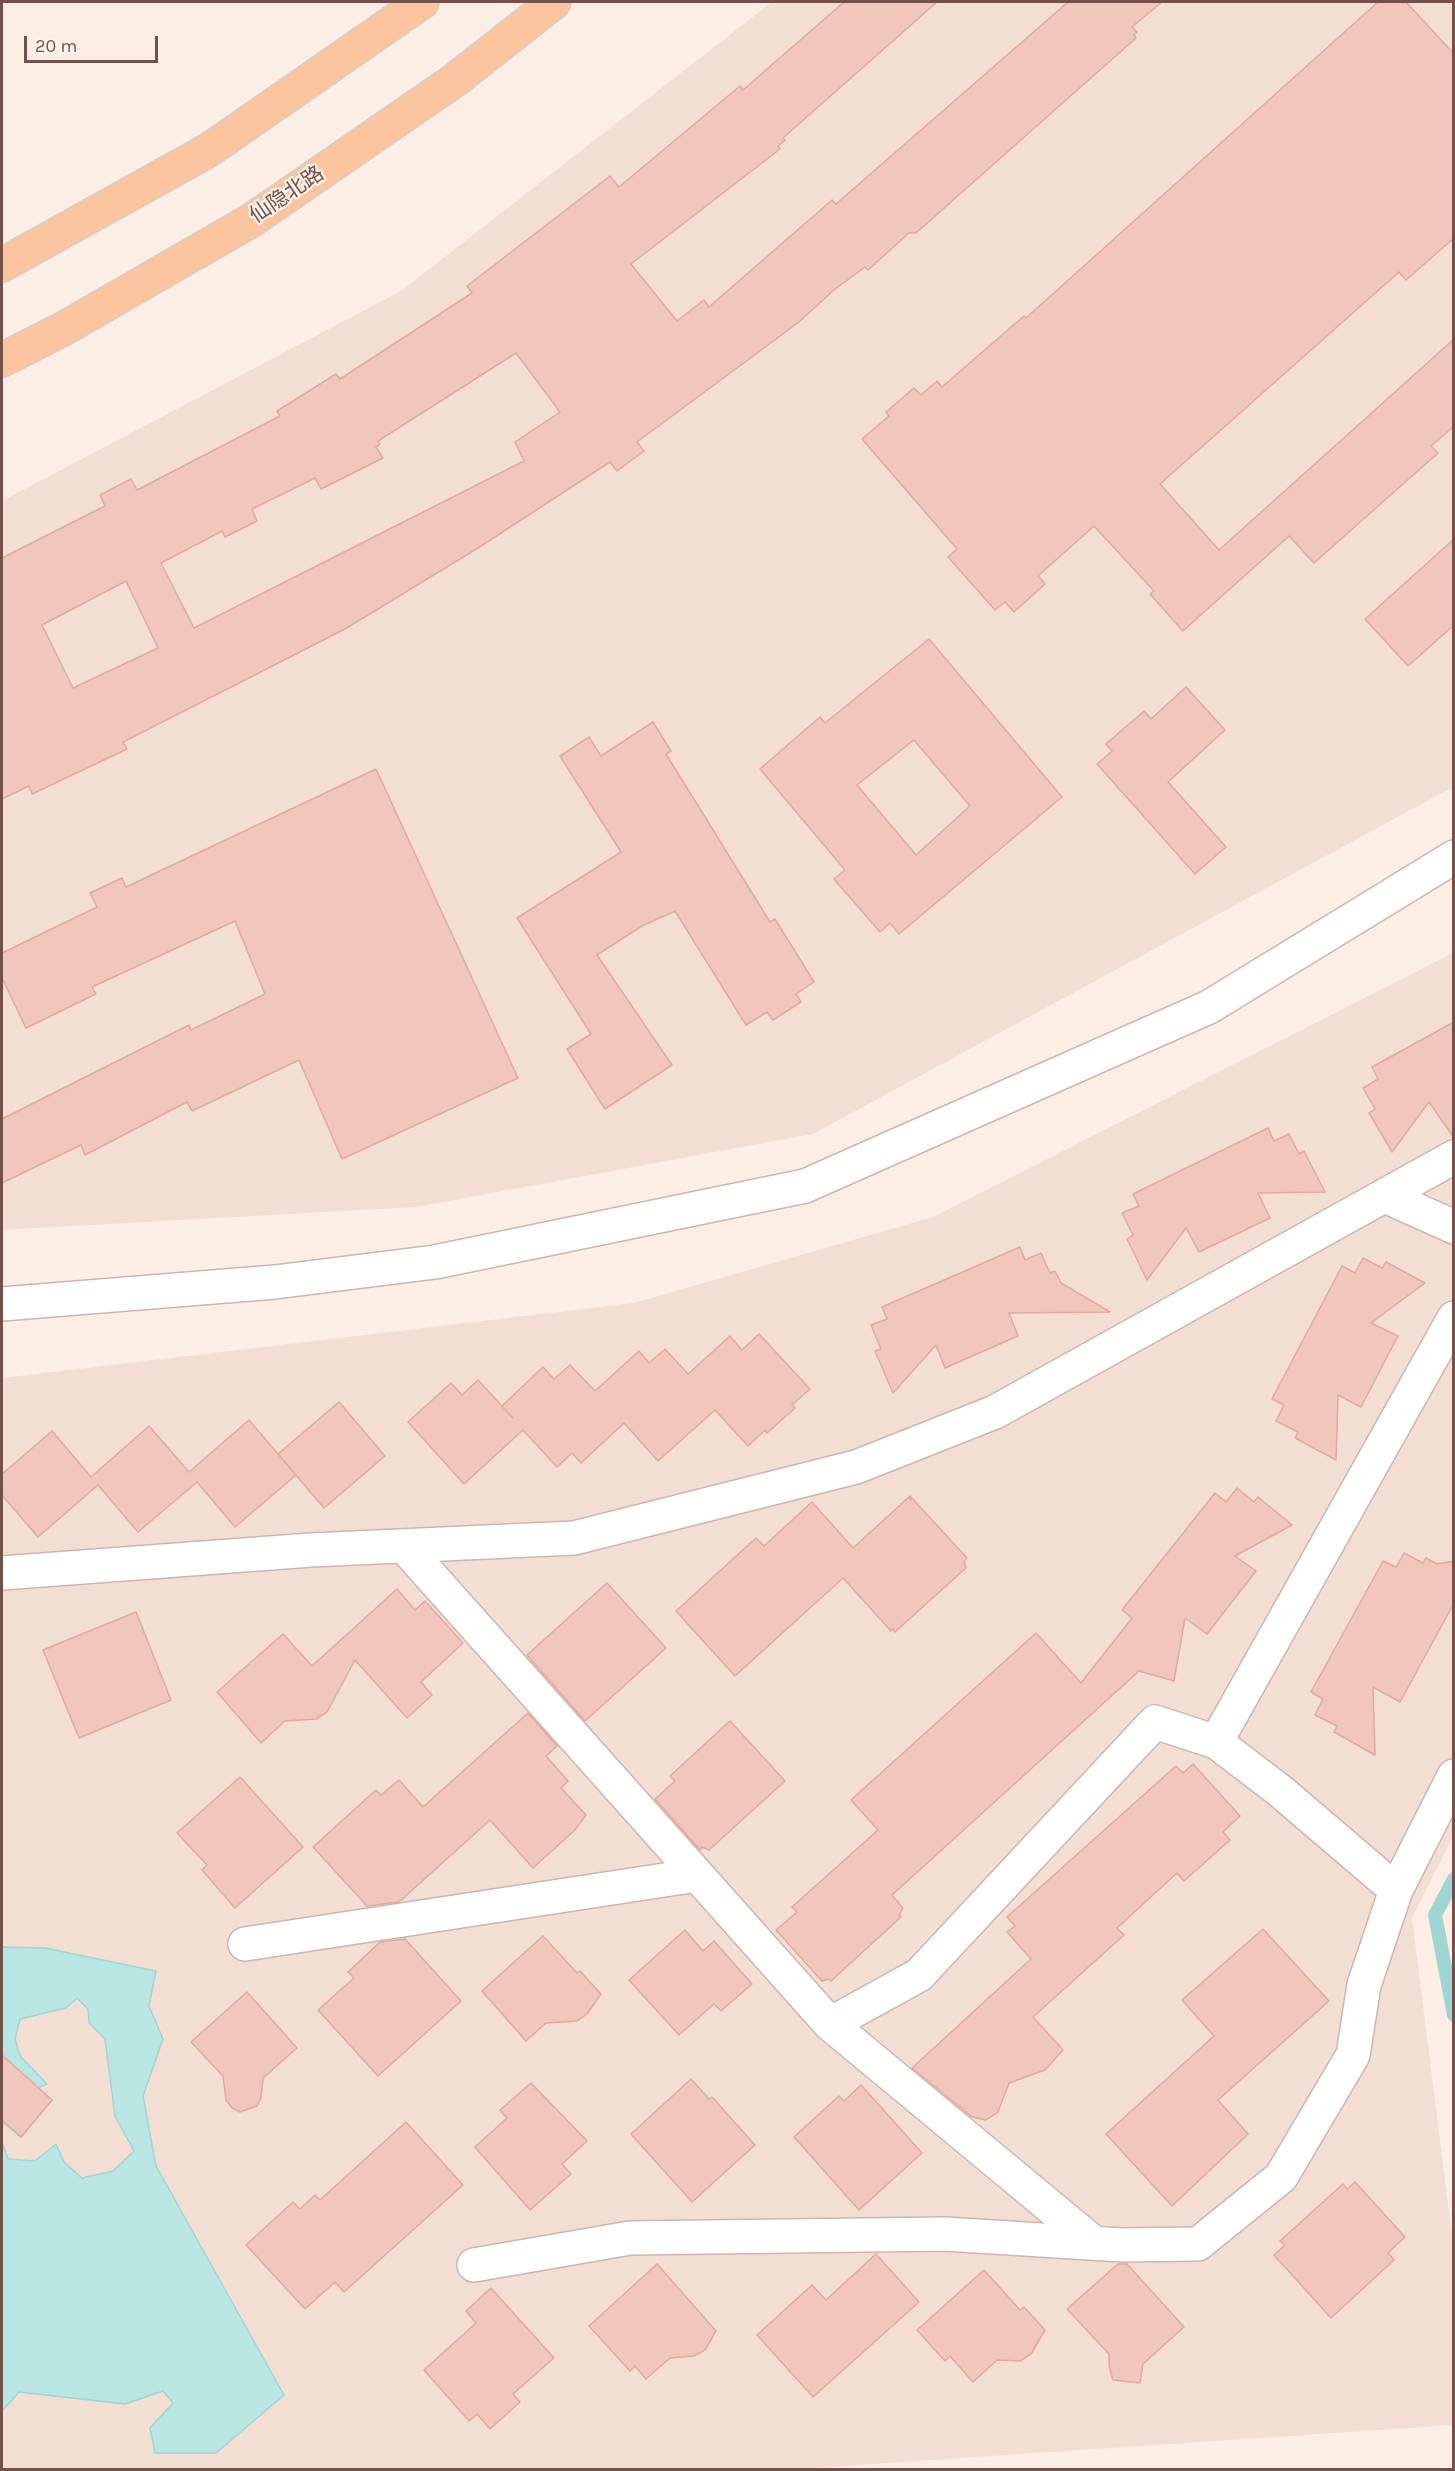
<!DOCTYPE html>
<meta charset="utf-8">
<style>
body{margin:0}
#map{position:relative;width:1455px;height:2471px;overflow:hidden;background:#fceee4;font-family:Karla,sans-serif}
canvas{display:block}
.frame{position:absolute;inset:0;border:3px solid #74504a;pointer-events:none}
.scale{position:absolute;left:24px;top:36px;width:134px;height:27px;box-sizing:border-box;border:3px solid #74504a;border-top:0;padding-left:8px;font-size:18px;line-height:21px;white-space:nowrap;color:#74504a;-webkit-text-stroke:4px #fff2ea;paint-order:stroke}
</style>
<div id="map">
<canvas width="1455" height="2471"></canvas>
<div class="frame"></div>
<div class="scale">20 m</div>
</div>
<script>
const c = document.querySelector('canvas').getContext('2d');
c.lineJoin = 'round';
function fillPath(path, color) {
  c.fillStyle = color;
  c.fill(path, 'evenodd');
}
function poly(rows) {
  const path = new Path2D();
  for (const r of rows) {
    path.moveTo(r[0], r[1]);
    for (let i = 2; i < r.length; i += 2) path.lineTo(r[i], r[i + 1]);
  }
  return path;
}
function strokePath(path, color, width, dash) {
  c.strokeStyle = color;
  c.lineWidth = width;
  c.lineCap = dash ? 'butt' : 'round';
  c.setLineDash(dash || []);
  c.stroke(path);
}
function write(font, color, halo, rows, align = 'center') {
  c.font = font + ' Karla,"Noto Sans SC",sans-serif';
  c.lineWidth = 4.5;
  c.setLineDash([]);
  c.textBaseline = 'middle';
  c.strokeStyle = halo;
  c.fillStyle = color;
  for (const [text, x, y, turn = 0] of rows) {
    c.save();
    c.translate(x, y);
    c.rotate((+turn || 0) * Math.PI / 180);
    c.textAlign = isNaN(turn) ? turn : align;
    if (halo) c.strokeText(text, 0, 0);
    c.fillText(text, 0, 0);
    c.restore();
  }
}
fillPath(poly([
 [772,2,1453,2,1453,787,813,1134,416,1207,2,1230,2,501,401,291],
 [1453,953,1454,1835,1412,1918,1453,2244,1453,2425,784,2470,2,2469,2,1378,634,1303,933,1217]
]), '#f3ded3');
const water = poly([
 [2,1947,45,1948,156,1971,149,2006,163,2039,143,2096,156,2166,284,2395,216,2453,155,2453,150,2428,173,2403,163,2391,125,2404,19,2392,2,2411,2,2142,8,2159,35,2161,56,2144,64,2162,82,2178,113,2171,134,2151,115,2116,105,2039,89,2023,88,2009,77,1998,66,2008,20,2019,15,2039,20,2056,47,2084,38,2088,52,2100,21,2137,4,2123,2,2128,2,1947]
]);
fillPath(water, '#b9e5e2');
strokePath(water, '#9fd6d3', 1.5);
strokePath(poly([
 [1454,1879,1435,1915,1454,2015]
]), '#9fd6d3', 14);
const building = poly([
 [844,2,937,2,783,138,785,140,778,146,780,149,631,264,677,321,704,300,709,307,832,200,836,204,1068,2,1162,2,1132,27,1137,32,1134,35,1136,38,916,233,909,233,868,270,865,267,834,290,799,322,637,442,644,451,617,471,610,462,478,548,345,629,123,742,127,749,32,794,29,786,2,799,2,558,105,506,100,495,131,479,137,490,280,416,277,411,336,374,340,379,472,293,467,286,610,176,619,187,740,86,743,90,844,2],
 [516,353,560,412,515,442,524,461,194,628,161,563,222,531,225,537,257,521,252,509,315,478,321,489,383,458,376,447,380,444,378,441,516,353],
 [126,581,158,648,73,688,42,625,126,581],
 [1378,2,1406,2,1454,54,1454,238,1406,280,1399,272,1160,484,1219,550,1454,339,1454,426,1431,446,1438,453,1314,563,1289,536,1183,631,1150,594,1154,591,1094,526,1038,576,1045,584,1014,612,1005,602,995,610,948,557,957,549,862,439,889,416,886,412,914,388,921,395,937,381,942,387,1024,316,1026,318,1378,2],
 [1454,539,1454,625,1408,666,1365,619,1454,539],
 [929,639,1062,797,899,934,890,923,880,932,834,879,845,870,760,769,820,717,825,723,929,639],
 [914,740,970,806,916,855,857,785,914,740],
 [1186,687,1225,730,1168,782,1226,847,1195,874,1097,764,1112,751,1106,744,1144,711,1151,719,1186,687],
 [653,722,671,751,666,754,770,922,775,919,814,982,796,994,801,1002,773,1020,767,1012,746,1025,675,911,642,926,597,955,672,1065,605,1109,567,1049,591,1034,517,918,621,852,560,756,589,737,601,756,653,722],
 [376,769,518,1078,342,1159,299,1060,192,1111,187,1102,85,1155,81,1145,2,1183,2,1119,177,1031,189,1025,191,1030,265,994,235,921,92,987,96,994,26,1028,2,978,2,953,97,907,90,893,122,878,126,887,376,769],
 [1454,1022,1454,1138,1429,1102,1392,1152,1369,1113,1375,1109,1363,1088,1378,1079,1372,1067,1454,1022],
 [1268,1128,1274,1141,1289,1134,1299,1154,1304,1151,1325,1192,1258,1193,1270,1218,1199,1252,1186,1228,1147,1280,1127,1239,1133,1235,1122,1213,1139,1206,1133,1194,1268,1128],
 [1020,1247,1025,1260,1041,1253,1050,1273,1055,1271,1061,1283,1110,1312,1009,1313,1018,1336,945,1368,936,1345,893,1393,875,1351,881,1349,871,1325,887,1319,882,1307,1020,1247],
 [1363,1258,1382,1268,1386,1262,1425,1283,1371,1323,1398,1336,1361,1407,1338,1395,1336,1460,1295,1438,1298,1432,1276,1421,1284,1405,1272,1399,1342,1266,1355,1273,1363,1258],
 [759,1334,810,1389,792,1405,795,1408,767,1433,765,1430,748,1446,715,1410,658,1461,624,1423,581,1463,572,1453,557,1467,523,1430,464,1484,408,1422,451,1383,462,1395,478,1380,513,1418,502,1406,543,1367,554,1379,570,1365,595,1391,639,1351,649,1363,665,1349,688,1374,730,1336,742,1350,759,1334],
 [339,1402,385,1456,324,1508,278,1454,339,1402],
 [249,1420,296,1475,235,1527,197,1482,138,1532,98,1485,38,1537,2,1495,2,1474,52,1431,91,1477,149,1426,189,1472,249,1420],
 [1237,1488,1254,1502,1258,1497,1292,1525,1235,1556,1256,1571,1207,1634,1185,1618,1174,1681,1139,1671,892,1895,903,1908,899,1915,901,1917,831,1981,829,1979,822,1981,776,1930,797,1912,792,1907,878,1830,851,1800,1036,1633,1081,1683,1132,1618,1122,1610,1215,1493,1226,1502,1237,1488],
 [910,1496,967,1558,964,1561,966,1568,895,1632,893,1629,891,1631,843,1578,735,1676,676,1611,756,1538,764,1546,812,1502,853,1548,909,1497,911,1500,910,1496],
 [1404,1553,1423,1563,1426,1558,1437,1564,1454,1561,1454,1603,1400,1702,1373,1687,1375,1755,1334,1732,1337,1726,1315,1715,1323,1699,1311,1692,1383,1561,1396,1567,1404,1553],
 [607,1583,666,1648,585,1721,527,1655,607,1583],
 [397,1589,415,1610,425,1601,463,1643,421,1682,432,1695,407,1718,355,1660,327,1712,316,1719,285,1721,261,1743,217,1692,283,1634,312,1666,397,1589],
 [136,1612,171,1700,79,1738,43,1650,136,1612],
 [528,1713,557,1746,546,1756,568,1781,561,1788,586,1815,575,1830,533,1868,490,1820,399,1902,367,1906,313,1847,376,1790,381,1795,399,1780,423,1807,528,1713],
 [730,1721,785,1781,709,1850,702,1847,700,1850,655,1799,675,1781,670,1776,730,1721],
 [1193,1764,1240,1816,1223,1832,1230,1840,1184,1881,1177,1873,1117,1928,1124,1935,1033,2017,1063,2050,1045,2070,1009,2083,998,2112,986,2120,972,2117,912,2068,1031,1959,1007,1932,1015,1926,1007,1917,1176,1766,1183,1773,1193,1764],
 [240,1777,303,1847,235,1908,202,1870,207,1865,177,1833,240,1777],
 [1263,1929,1329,2001,1218,2100,1248,2134,1172,2206,1106,2134,1214,2036,1182,2000,1263,1929],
 [685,1930,703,1951,714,1941,752,1984,721,2011,714,2004,679,2035,629,1980,685,1930],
 [543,1936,577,1973,580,1971,601,1994,587,2014,577,2021,546,2023,526,2041,482,1991,543,1936],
 [405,1939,461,2001,378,2076,318,2010,354,1978,348,1972,380,1942,405,1939],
 [247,1992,297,2048,263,2078,261,2098,257,2106,240,2112,232,2108,226,2100,223,2076,191,2042,247,1992],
 [2,2055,52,2100,21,2137,2,2120,2,2055],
 [691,2079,709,2099,712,2097,755,2145,692,2202,631,2134,691,2079],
 [531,2083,587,2141,562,2164,571,2174,530,2210,475,2147,507,2118,500,2110,531,2083],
 [861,2085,922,2153,859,2210,794,2137,839,2096,844,2101,861,2085],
 [406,2122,463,2185,344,2292,335,2282,305,2309,246,2245,293,2202,300,2209,315,2195,320,2200,406,2122],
 [1355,2182,1405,2237,1388,2253,1394,2260,1331,2318,1274,2255,1285,2245,1280,2241,1343,2184,1347,2189,1355,2182],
 [876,2254,919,2302,813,2397,757,2335,812,2285,826,2300,876,2254],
 [657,2264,716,2331,705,2350,694,2356,670,2358,646,2379,635,2366,630,2371,589,2326,657,2264],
 [1118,2264,1127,2264,1184,2327,1143,2364,1140,2383,1113,2380,1109,2366,1109,2354,1067,2309,1118,2264],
 [984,2270,1020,2310,1024,2307,1045,2330,1031,2354,1020,2361,997,2360,973,2382,950,2356,945,2361,917,2330,984,2270],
 [491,2288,554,2358,513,2394,520,2402,490,2429,477,2414,469,2421,424,2370,476,2323,466,2311,491,2288]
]);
fillPath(building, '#f1c6bc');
strokePath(building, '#e3a99d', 1.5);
const minor = poly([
 [1385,1196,1454,1227],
 [2,1304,275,1282,435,1262,805,1186,1209,1007,1454,857],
 [404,1546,830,2024,919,1975,1155,1722,1216,1742,1454,1318],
 [2,1573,311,1550,574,1538,856,1467,995,1412,1454,1157],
 [1216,1742,1279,1790,1396,1890],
 [245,1944,697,1875],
 [830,2024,1094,2243],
 [474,2265,630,2238,945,2234,1122,2245,1198,2244,1281,2177,1353,2055,1364,1985,1396,1890,1454,1776]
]);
const major = poly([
 [2,265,209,150,422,2],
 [2,360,63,329,252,220,455,80,554,2]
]);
strokePath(minor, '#cfb5ae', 36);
strokePath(major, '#d8cecc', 36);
strokePath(minor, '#fff', 33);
strokePath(major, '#f9c49e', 33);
write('21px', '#74504a', '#fff2ea', [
 ["仙隐北路",287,195,-34]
]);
</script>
